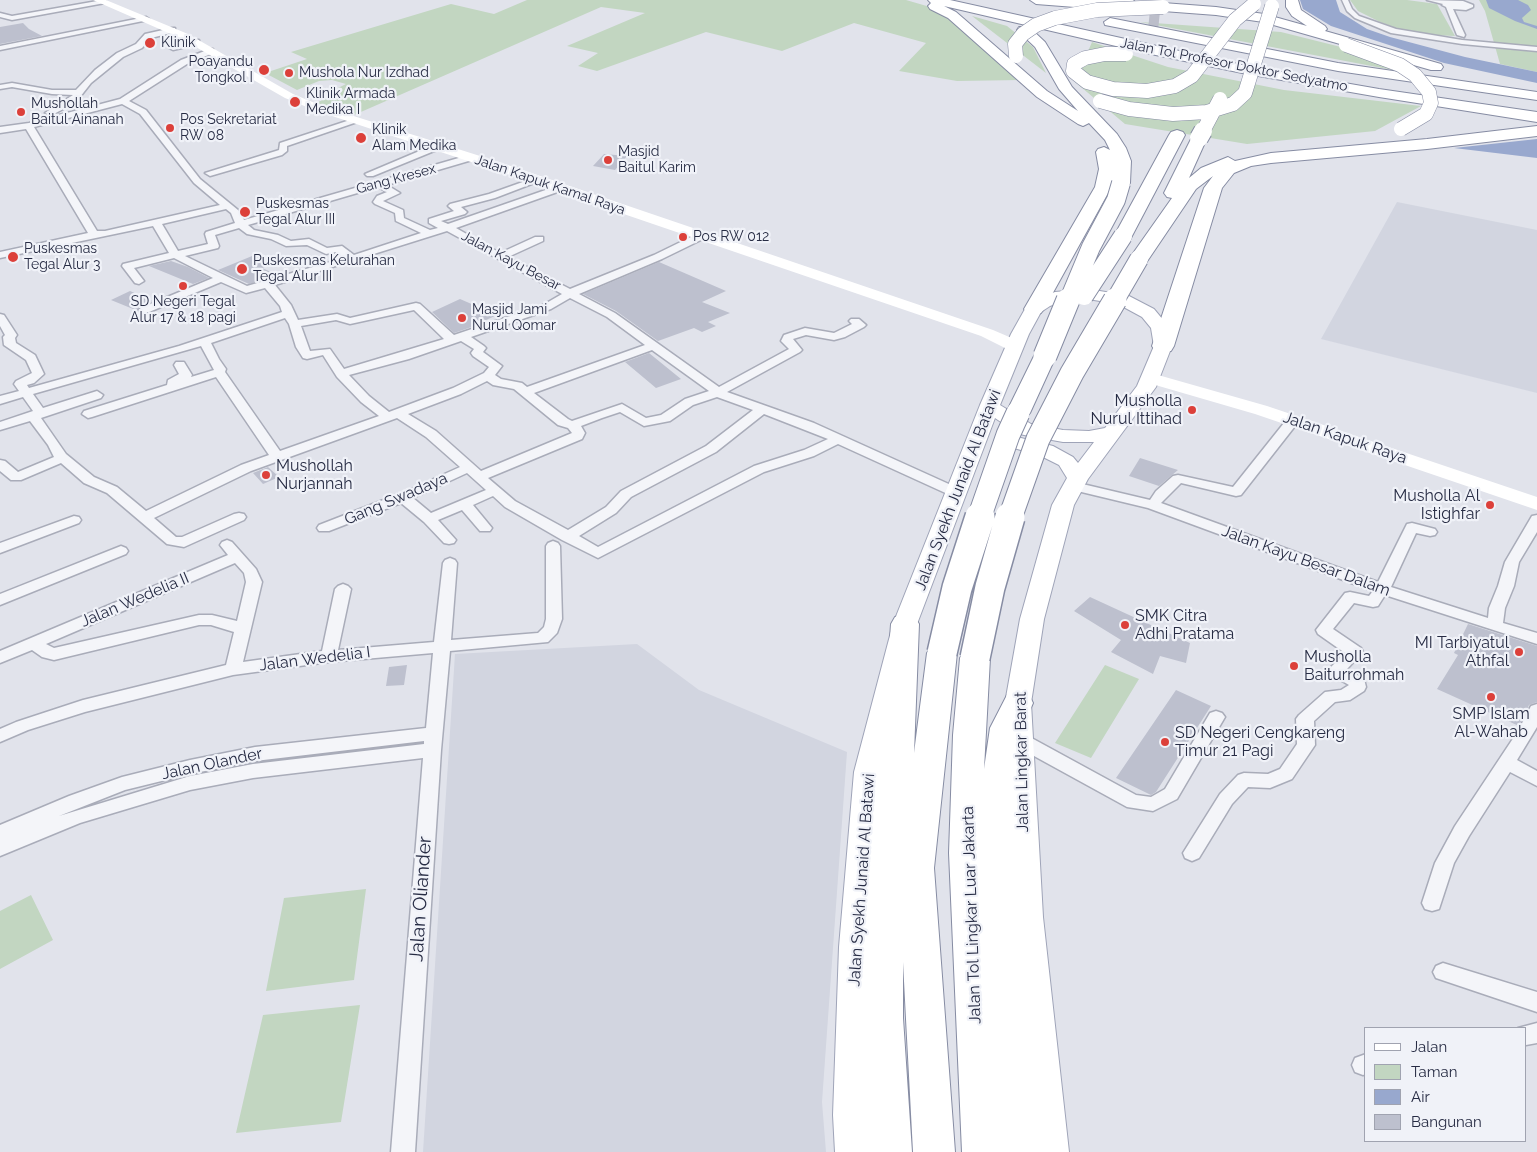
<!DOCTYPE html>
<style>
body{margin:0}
#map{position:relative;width:1537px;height:1152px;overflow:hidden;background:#e1e3eb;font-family:Raleway,sans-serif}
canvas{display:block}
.legend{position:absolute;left:1364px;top:1027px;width:162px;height:115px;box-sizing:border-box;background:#f0f2f8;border:1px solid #a0a3b0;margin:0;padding:6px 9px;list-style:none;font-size:15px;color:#272c44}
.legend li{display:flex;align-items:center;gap:10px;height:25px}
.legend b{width:25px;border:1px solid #a0a3b0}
</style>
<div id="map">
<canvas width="1537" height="1152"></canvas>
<ul class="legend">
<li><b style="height:6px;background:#fff"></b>Jalan</li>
<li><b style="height:14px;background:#c2d6c1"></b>Taman</li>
<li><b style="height:14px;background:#98a8ce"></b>Air</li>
<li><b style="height:14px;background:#bdc0ce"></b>Bangunan</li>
</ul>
</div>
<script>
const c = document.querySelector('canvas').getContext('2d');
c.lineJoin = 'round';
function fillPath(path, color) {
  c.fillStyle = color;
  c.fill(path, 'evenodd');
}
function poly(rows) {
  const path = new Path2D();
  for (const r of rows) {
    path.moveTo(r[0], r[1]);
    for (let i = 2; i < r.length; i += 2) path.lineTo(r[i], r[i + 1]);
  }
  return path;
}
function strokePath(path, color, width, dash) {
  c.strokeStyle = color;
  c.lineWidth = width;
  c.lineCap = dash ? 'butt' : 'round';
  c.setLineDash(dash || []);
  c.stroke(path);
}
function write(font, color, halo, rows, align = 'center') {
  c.font = font + ' Raleway,sans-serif';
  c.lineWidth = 4.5;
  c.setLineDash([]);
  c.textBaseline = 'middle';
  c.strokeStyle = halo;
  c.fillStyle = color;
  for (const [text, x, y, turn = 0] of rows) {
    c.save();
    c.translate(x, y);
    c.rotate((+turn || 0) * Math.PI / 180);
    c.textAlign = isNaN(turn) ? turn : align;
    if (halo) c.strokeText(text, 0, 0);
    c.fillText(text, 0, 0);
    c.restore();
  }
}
fillPath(poly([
 [1397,202,1537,230,1537,393,1321,339],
 [637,644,699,690,847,752,822,1102,826,1152,423,1152,455,654]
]), '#d2d5e0');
fillPath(poly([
 [527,0,906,0,937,9,1021,80,957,81,899,71,926,43,854,23,782,51,706,32,597,71,578,66,598,53,567,46,645,13,601,7,354,115,316,103,338,93,332,91,346,84,332,80,319,81,297,90,265,73,307,59,291,52,451,4,494,14],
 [1350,0,1407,0,1437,4,1455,36,1412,34,1380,22,1358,11],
 [1479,0,1537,0,1537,72,1500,64,1485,11],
 [972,16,1007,26,1033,47,1046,73],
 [1140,22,1281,32,1365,53,1398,71],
 [1092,42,1168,67,1284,90,1421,106,1375,131,1247,144,1125,124,1075,82],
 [1105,665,1139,679,1091,758,1055,743],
 [366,889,354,980,266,991,284,898],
 [31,895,53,940,0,969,0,911],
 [360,1005,341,1122,236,1133,263,1015]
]), '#c2d6c1');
fillPath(poly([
 [1300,0,1336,0,1340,12,1367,29,1390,37,1465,57,1537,72,1537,83,1444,63,1331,26,1303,9],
 [1486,0,1518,0,1528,5,1531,10,1522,18,1524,22,1537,26,1537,29,1515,21,1489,8],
 [1537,139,1537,158,1454,148]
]), '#98a8ce');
fillPath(poly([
 [23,23,29,29,42,36,0,44,0,27],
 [604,154,627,156,615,170,593,166],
 [257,254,276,262,262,268,278,275,249,284,218,270],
 [171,261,188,267,209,278,193,284,149,266],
 [659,262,726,291,702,302,730,313,708,322,716,326,702,332,694,328,658,341,616,311,583,294],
 [130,291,153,301,140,307,138,311,111,300],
 [460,299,497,315,486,320,486,322,454,333,432,312],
 [649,353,681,379,656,388,625,362],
 [1140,458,1178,470,1159,486,1129,476],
 [268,467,279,477,263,484,253,473],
 [1090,597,1190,643,1186,663,1160,656,1153,674,1111,652,1121,640,1074,611],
 [1468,624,1537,646,1537,702,1529,705,1519,726,1437,689,1458,655,1454,653],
 [407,665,404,685,386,686,389,667],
 [1176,690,1211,706,1156,792,1151,795,1116,778]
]), '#bdc0ce');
strokePath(poly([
 [1149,20,1159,21]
]), '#bcbeca', 14, [14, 7]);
const street = poly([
 [103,0,106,2,105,3,12,20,0,17,0,13,12,16,103,0],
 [1342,0,1348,0,1352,9,1359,16,1396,29,1462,40,1537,47,1537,51,1462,44,1391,33,1355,18,1347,11,1342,0],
 [1427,0,1463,1,1473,5,1473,7,1466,10,1453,9,1465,35,1464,37,1457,35,1446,7,1442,5,1443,4,1427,0],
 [146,17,149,19,148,20,0,50,0,46,146,17],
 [172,28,175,28,175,32,151,38,142,48,123,57,91,83,76,102,52,115,45,113,73,95,52,94,12,87,0,89,0,85,12,83,52,90,76,90,95,70,117,53,136,44,145,34,172,28],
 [196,40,199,40,199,44,173,50,169,48,196,40],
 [210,49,213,49,213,53,187,64,129,101,146,110,200,179,238,210,244,220,469,155,473,158,472,160,387,185,400,193,383,201,403,210,404,218,430,230,438,228,429,223,429,219,454,211,448,206,450,204,489,194,534,178,537,177,542,180,495,198,461,207,467,212,465,214,441,221,448,224,557,186,563,186,563,190,456,228,500,253,535,237,543,237,543,241,508,257,570,289,654,255,697,234,705,234,705,238,662,259,579,294,615,313,719,387,789,349,781,341,784,335,805,328,834,333,852,324,849,321,851,319,859,319,866,325,864,327,845,337,834,340,806,335,793,339,802,350,800,352,727,392,814,423,962,490,964,493,957,497,952,496,838,444,814,456,764,472,598,558,562,540,505,507,493,496,473,505,492,528,490,531,480,531,462,510,438,520,456,540,454,543,449,544,444,543,424,522,401,503,329,531,319,531,317,528,319,525,409,490,460,467,426,437,397,418,251,471,154,518,176,537,182,537,234,514,239,513,244,514,246,517,244,520,184,547,167,544,107,493,84,483,61,463,21,480,11,480,0,471,0,460,5,461,18,472,54,457,48,445,30,421,0,430,0,422,33,411,23,397,0,404,0,396,19,391,14,384,16,381,32,373,26,360,4,345,3,337,5,335,0,326,0,314,4,315,17,335,15,338,16,343,35,355,44,374,34,383,27,385,29,388,179,346,282,312,280,306,265,288,246,293,221,282,149,312,141,312,139,310,141,308,213,278,174,258,134,268,144,281,139,284,135,283,122,266,123,264,169,253,153,226,0,258,0,252,88,233,26,129,0,133,0,127,29,123,120,99,181,60,210,49],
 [122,104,140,114,194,183,220,205,105,231,97,231,34,127,122,104],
 [378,187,387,192,377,196,373,202,375,204,395,213,396,221,421,233,354,255,342,246,327,248,309,239,291,241,278,235,254,230,248,225,378,187],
 [226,209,231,213,235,223,206,232,205,234,208,244,178,251,162,224,226,209],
 [239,228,247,234,271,239,286,246,307,245,326,254,336,252,344,258,247,286,185,256,218,248,219,246,215,235,239,228],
 [447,231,562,294,543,305,454,335,420,304,416,303,350,318,337,314,298,320,291,305,275,285,447,231],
 [570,298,607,317,645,345,527,387,522,383,501,379,495,375,502,366,483,352,486,348,484,346,471,337,551,309,570,298],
 [414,310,444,339,344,369,330,349,310,351,301,326,336,320,350,324,414,310],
 [285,318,289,324,296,347,303,358,307,359,323,355,337,377,361,402,379,416,280,451,225,372,226,369,219,359,211,343,285,318],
 [461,341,474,349,471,353,473,356,489,367,484,373,453,388,389,412,369,396,349,375,409,359,461,341],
 [201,346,214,370,191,377,192,375,184,362,176,362,174,365,179,374,168,380,167,385,84,411,82,414,88,418,92,417,216,377,269,455,241,465,146,511,117,487,94,477,66,454,41,418,101,398,103,395,97,391,43,408,33,394,201,346],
 [652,350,709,391,685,399,661,415,646,418,622,404,572,421,568,419,534,393,652,350],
 [487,381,493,385,514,389,558,425,568,428,572,433,481,471,436,431,408,414,461,394,487,381],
 [717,397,753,410,706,446,621,491,606,507,568,530,515,501,488,478,582,439,585,433,581,426,602,418,620,412,644,426,670,421,693,405,717,397],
 [764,414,828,439,804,450,754,466,598,547,579,536,616,513,631,497,716,452,764,414],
 [467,473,486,490,431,513,413,498,467,473],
 [353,119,360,121,287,146,287,151,282,155,210,176,205,173,276,151,279,150,280,143,353,119],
 [436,144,440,147,439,149,373,176,367,176,365,174,436,144],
 [1293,417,1299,421,1241,495,1236,496,1181,483,1161,503,1378,582,1407,524,1412,523,1435,529,1437,532,1435,535,1430,536,1416,533,1391,587,1488,618,1489,608,1498,586,1505,562,1532,516,1537,515,1537,532,1519,562,1514,586,1505,608,1503,623,1537,633,1537,644,1385,595,1378,606,1373,607,1354,603,1333,629,1361,648,1363,652,1347,669,1364,679,1366,687,1364,691,1350,700,1335,702,1314,721,1315,745,1292,779,1270,788,1248,787,1232,804,1199,858,1192,861,1185,858,1183,853,1220,794,1238,775,1244,773,1268,774,1280,769,1297,744,1296,719,1299,715,1325,692,1341,690,1349,685,1330,674,1328,670,1345,653,1318,634,1316,630,1345,593,1350,592,1369,596,1373,591,1148,508,1069,489,1067,486,1074,482,1150,500,1156,491,1173,476,1178,475,1233,487,1288,418,1293,417],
 [74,516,79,517,81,520,79,523,0,553,0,543,74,516],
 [227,540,232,542,256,569,262,582,243,662,322,651,335,589,338,586,343,584,348,586,351,589,338,650,434,642,443,563,445,560,450,558,455,560,457,563,451,640,538,633,544,627,546,619,546,546,548,543,553,541,558,543,560,546,562,619,557,633,548,642,450,651,441,750,415,1152,391,1152,423,758,253,778,190,790,80,823,0,856,0,825,69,796,122,777,190,760,255,747,426,728,433,653,329,662,233,675,85,712,28,730,0,742,0,729,16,722,83,700,226,665,234,632,211,625,199,625,54,660,42,657,32,650,0,663,0,651,228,555,220,545,222,542,227,540],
 [235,563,244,573,246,582,237,621,212,615,199,615,54,648,46,644,235,563],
 [424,741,424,744,253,764,190,776,59,816,125,790,190,774,255,761,424,741],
 [121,546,126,548,128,551,126,554,0,605,0,594,121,546],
 [1537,704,1537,727,1517,760,1537,771,1537,786,1510,772,1469,836,1454,863,1439,909,1432,911,1425,909,1422,903,1435,863,1455,826,1518,731,1531,706,1537,704],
 [1216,711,1222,713,1225,717,1177,799,1153,811,1127,807,1014,745,1011,740,1014,735,1020,734,1026,735,1136,795,1151,797,1165,789,1210,713,1216,711],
 [1443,963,1537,992,1537,1012,1436,978,1433,972,1436,966,1443,963],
 [1537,1023,1537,1043,1526,1045,1526,1028,1518,1028,1537,1023],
 [1366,1054,1366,1074,1363,1075,1355,1072,1352,1065,1355,1058,1366,1054]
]);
const primary = poly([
 [1088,289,1129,296,1154,309,1169,327,1172,346,1156,387,1088,479,1074,505,1044,619,1031,703,1043,917,1069,1152,1033,1152,1011,917,1005,703,1020,619,1052,505,1067,478,1059,465,1039,455,1010,447,1007,443,1010,439,1017,437,1053,446,1073,457,1078,463,1094,442,1063,442,1024,435,1017,433,995,418,917,624,882,772,871,947,869,1115,871,1152,835,1152,833,1115,839,947,854,772,893,624,980,405,1011,334,1025,309,1038,298,1055,292,1088,289],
 [1088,299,1118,304,1142,317,1151,328,1154,346,1137,386,1105,428,1089,431,1063,430,1031,424,1000,405,1029,334,1041,312,1050,306,1063,301,1088,299]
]);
const highway = poly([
 [928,0,950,0,1247,66,1379,89,1537,112,1537,122,1379,97,1247,74,1146,53,944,6,956,12,1047,91,1078,111,1059,89,1035,47,1017,30,1019,27,1029,27,1045,42,1072,87,1117,134,1126,148,1131,161,1130,183,1127,187,1121,188,1115,187,1113,184,1044,309,1041,313,1034,315,1027,313,1024,309,1095,187,1099,169,1096,152,1098,149,1104,147,1110,150,1105,140,1089,123,1083,126,1078,124,1037,97,948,18,930,9,928,6,931,3,928,0],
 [1030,0,1133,0,1136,3,1130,7,1088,8,1036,4,1030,0],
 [1286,0,1298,0,1301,10,1325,26,1327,29,1325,31,1441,64,1443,67,1441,70,1431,70,1263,22,1216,15,1163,11,1157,7,1163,3,1216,7,1264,14,1307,26,1292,16,1286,7,1286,0],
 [1110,18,1338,63,1537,92,1537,100,1338,71,1105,25,1104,22,1110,18],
 [1537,126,1537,136,1427,149,1271,163,1251,166,1234,173,1222,188,1174,346,1171,351,1163,352,1155,351,1152,346,1204,188,1213,176,1196,189,1146,263,1139,265,1132,263,1129,259,1172,198,1167,197,1164,193,1193,135,1205,135,1207,138,1189,178,1201,168,1228,157,1235,161,1271,153,1427,139,1537,126],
 [1177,130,1183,132,1185,135,1132,236,1130,240,1123,242,1116,240,1114,236,1169,135,1171,132,1177,130],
 [1045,349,1053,351,1056,356,1030,413,1026,418,1018,420,1010,418,1006,413,1034,356,1037,351,1045,349],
 [905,614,915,617,919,624,914,753,927,653,932,646,942,643,952,646,957,653,934,868,955,1152,913,1152,903,962,903,1018,912,1152,870,1152,863,1018,868,889,882,750,891,624,895,617,905,614],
 [975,648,985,651,990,658,984,769,990,728,1007,695,1018,692,1029,695,1033,703,1022,728,1014,798,1013,876,1038,1152,962,1152,949,853,953,735,960,658,965,651,975,648]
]);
strokePath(street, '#a9acb9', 3);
strokePath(primary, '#9fa4b8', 2);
strokePath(highway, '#868ca3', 2);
fillPath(street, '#f4f5f9');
fillPath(poly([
 [93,0,106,0,188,34,293,94,322,106,499,162,993,330,1021,342,1023,346,1021,350,1009,350,981,336,489,168,314,110,285,98,180,38,93,0],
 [1151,373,1267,406,1537,497,1537,510,1255,414,1145,382,1142,378,1145,374,1151,373]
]), '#fff');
fillPath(primary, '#fff');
fillPath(highway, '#fff');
const highwayBridgeFar3 = poly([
 [1346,45,1400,65,1415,75,1429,92,1431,103,1426,114,1401,129],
 [1126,54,1105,54,1085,58,1074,64,1073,71,1087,82,1113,89,1147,91,1175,86,1192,76,1235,20,1254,4],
 [1016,56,1015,44,1023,34,1036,25,1055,18,1097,10,1163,7],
 [1100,101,1129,109,1173,114,1207,112,1233,104,1245,93,1272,6],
 [1202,133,1220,99]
]);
const highwayBridgeFar2 = poly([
 [1199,138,1203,131],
 [1084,296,1123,236],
 [1068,302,1091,247,1116,200,1121,183],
 [1114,302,1139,259]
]);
const highwayBridgeFar1 = poly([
 [1045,356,1068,300],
 [979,518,1008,435,1018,413],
 [1010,518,1038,439,1072,373,1115,300]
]);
const highwayBridge = poly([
 [942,653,957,588,980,517],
 [975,658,990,587,1010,517]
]);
strokePath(highwayBridgeFar3, '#868ca3', 15, []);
strokePath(highwayBridgeFar2, '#868ca3', 20, []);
strokePath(highwayBridgeFar1, '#868ca3', 25, []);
strokePath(highwayBridge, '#868ca3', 32, []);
strokePath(highwayBridgeFar3, '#fff', 14);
strokePath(highwayBridgeFar2, '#fff', 18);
strokePath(highwayBridgeFar1, '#fff', 23);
strokePath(highwayBridge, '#fff', 29);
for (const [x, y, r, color] of [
 [150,43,6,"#dc403a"],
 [264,70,6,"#dc403a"],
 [289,73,5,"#dc403a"],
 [295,102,6,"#dc403a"],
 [21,112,5,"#dc403a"],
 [170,128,5,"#dc403a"],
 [361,138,6,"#dc403a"],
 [608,160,5,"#dc403a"],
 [245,212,6,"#dc403a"],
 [683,237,5,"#dc403a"],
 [13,257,6,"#dc403a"],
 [242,269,6,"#dc403a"],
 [183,286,5,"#dc403a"],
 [462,318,5,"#dc403a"],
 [1192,410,5,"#dc403a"],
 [266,475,5,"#dc403a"],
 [1490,505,5,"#dc403a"],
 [1125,625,5,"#dc403a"],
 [1519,652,5,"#dc403a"],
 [1294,666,5,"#dc403a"],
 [1491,697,5,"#dc403a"],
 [1165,742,5,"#dc403a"]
]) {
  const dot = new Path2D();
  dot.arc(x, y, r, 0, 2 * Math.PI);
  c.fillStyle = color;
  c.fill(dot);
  strokePath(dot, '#f0f2f8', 2);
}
write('14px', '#272c44', '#f0f2f8', [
 ["Klinik",161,43],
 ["Poayandu",253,62,"right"],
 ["Tongkol I",253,78,"right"],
 ["Mushola Nur Izdhad",299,73],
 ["Klinik Armada",306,94],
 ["Medika I",306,110],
 ["Mushollah",31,104],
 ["Baitul Ainanah",31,120],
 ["Pos Sekretariat",180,120],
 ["RW 08",180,136],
 ["Klinik",372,130],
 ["Alam Medika",372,146],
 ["Masjid",618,152],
 ["Baitul Karim",618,168],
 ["Puskesmas",256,204],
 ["Tegal Alur III",256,220],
 ["Pos RW 012",693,237],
 ["Puskesmas",24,249],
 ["Tegal Alur 3",24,265],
 ["Puskesmas Kelurahan",253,261],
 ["Tegal Alur III",253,277],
 ["SD Negeri Tegal",183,302,"center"],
 ["Alur 17 & 18 pagi",183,318,"center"],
 ["Masjid Jami",472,310],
 ["Nurul Qomar",472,326]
], 'left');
write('14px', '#272c44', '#f0f2f8', [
 ["Jalan Tol Profesor Doktor Sedyatmo",1234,65,11],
 ["Gang Kresex",396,179,-15],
 ["Jalan Kapuk Kamal Raya",550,185,19],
 ["Jalan Kayu Besar",511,261,28]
]);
write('16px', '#272c44', '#f0f2f8', [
 ["Musholla",1182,401,"right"],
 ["Nurul Ittihad",1182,419,"right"],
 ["Mushollah",276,466],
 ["Nurjannah",276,484],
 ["Musholla Al",1480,496,"right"],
 ["Istighfar",1480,514,"right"],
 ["SMK Citra",1135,616],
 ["Adhi Pratama",1135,634],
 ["MI Tarbiyatul",1509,643,"right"],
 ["Athfal",1509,661,"right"],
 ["Musholla",1304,657],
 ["Baiturrohmah",1304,675],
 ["SMP Islam",1491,714,"center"],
 ["Al-Wahab",1491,732,"center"],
 ["SD Negeri Cengkareng",1175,733],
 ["Timur 21 Pagi",1175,751]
], 'left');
write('16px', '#272c44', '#f0f2f8', [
 ["Jalan Kapuk Raya",1345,438,19],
 ["Jalan Syekh Junaid Al Batawi",958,490,-69],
 ["Gang Swadaya",396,499,-23],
 ["Jalan Kayu Besar Dalam",1306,561,20],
 ["Jalan Wedelia II",135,600,-23],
 ["Jalan Wedelia I",315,659,-7],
 ["Jalan Lingkar Barat",1022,762,-91],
 ["Jalan Olander",212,764,-12],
 ["Jalan Syekh Junaid Al Batawi",862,880,-86],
 ["Jalan Tol Lingkar Luar Jakarta",972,915,-92]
]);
write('19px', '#272c44', '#f0f2f8', [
 ["Jalan Oliander",421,899,-86]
]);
</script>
